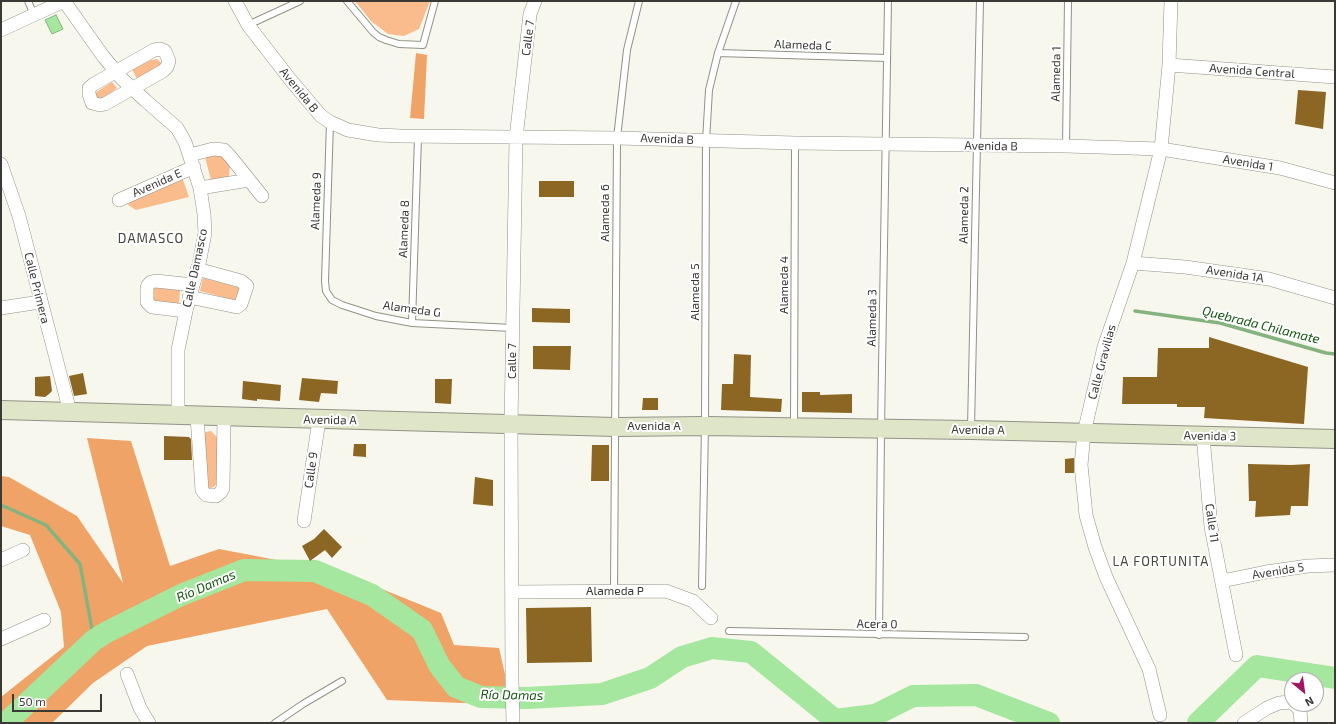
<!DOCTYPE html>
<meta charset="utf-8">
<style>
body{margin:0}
#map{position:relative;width:1336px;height:724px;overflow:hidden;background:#f8f7ed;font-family:"Exo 2",sans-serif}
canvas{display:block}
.frame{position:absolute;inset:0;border:2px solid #3a3936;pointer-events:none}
.north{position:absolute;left:1284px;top:672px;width:40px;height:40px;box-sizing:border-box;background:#fff;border:1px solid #b0b0af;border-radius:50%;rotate:151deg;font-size:11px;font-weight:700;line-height:16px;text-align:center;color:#3a3936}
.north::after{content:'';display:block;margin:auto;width:14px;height:18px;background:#a1165f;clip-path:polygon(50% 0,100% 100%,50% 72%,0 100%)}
.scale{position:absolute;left:12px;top:694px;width:90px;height:18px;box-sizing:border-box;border:2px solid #3a3936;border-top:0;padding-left:5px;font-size:12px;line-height:14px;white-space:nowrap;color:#3a3936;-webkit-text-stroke:3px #fff;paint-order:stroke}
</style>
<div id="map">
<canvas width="1336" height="724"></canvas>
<div class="frame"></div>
<div class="north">N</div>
<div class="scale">50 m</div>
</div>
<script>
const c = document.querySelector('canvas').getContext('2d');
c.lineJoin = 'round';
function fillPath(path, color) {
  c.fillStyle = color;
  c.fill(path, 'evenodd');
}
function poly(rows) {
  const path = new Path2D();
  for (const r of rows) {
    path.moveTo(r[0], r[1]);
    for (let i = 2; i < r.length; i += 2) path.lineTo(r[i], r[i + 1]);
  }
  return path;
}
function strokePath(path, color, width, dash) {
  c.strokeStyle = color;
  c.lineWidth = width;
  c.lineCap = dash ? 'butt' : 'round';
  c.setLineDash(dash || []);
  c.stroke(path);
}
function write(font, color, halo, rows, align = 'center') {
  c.font = font + ' "Exo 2",sans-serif';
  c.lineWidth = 4;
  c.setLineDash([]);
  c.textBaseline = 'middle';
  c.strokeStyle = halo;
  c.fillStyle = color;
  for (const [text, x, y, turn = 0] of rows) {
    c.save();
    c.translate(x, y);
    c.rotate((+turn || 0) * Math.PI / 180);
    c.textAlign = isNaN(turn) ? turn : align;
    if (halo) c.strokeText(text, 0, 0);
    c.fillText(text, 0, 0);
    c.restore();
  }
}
fillPath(poly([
 [355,1,430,1,419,29,404,36,388,34,371,21],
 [157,59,161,63,160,67,137,79,132,69,151,60],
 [112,82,117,88,100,101,96,99,95,93],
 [221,155,230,164,229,177,211,180,205,157],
 [182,177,189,197,136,210,128,205,132,198],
 [203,278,241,288,237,301,200,291],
 [153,287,180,289,179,304,152,302],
 [211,431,217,437,219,481,215,486,211,488,207,488,201,433]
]), '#fabc8c');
fillPath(poly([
 [416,53,427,55,424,119,410,118],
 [87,438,131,441,170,566,219,549,340,572,441,613,454,645,499,648,512,705,387,700,327,609,147,646,93,683,52,723,1,723,1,697,64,647,61,612,30,535,1,526,1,476,9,477,77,516,123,583]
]), '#f0a366');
const water = poly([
 [56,15,63,29,52,34,45,20,56,15]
]);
fillPath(water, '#a5e79e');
strokePath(water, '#85b37f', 1);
strokePath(poly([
 [1135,311,1220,323,1326,353,1335,354],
 [1,505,46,525,80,564,94,640]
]), '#85b37f', 3.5);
strokePath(poly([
 [6,723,94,640,107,632,181,595,244,570,315,571,372,595,422,630,439,665,456,687,481,697,527,698,602,694,650,678,682,657,712,648,751,652,835,720,875,715,913,696,976,695,1049,723],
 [1198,723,1257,666,1335,678]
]), '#a5e79e', 22);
fillPath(poly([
 [1298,90,1326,92,1323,129,1295,124],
 [539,181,574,181,574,197,539,197],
 [532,308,570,309,570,323,532,322],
 [1209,337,1308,367,1304,424,1204,418,1205,407,1177,407,1177,404,1122,404,1123,377,1157,377,1158,348,1209,348],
 [533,346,571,346,570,370,533,369],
 [734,354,751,355,750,397,782,399,781,412,721,410,722,384,733,384],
 [83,373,87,394,74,396,69,376],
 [50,376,52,391,49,394,45,397,35,396,35,377],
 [302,378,338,381,337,394,321,393,319,402,299,400],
 [435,379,452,379,451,404,435,403],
 [243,381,281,385,280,401,257,399,257,401,242,399],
 [802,392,820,392,820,395,852,394,852,413,802,412],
 [643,398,658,398,658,410,642,410],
 [164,436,189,437,191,439,192,460,164,460],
 [354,444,366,444,366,457,353,456],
 [592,445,609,445,609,481,591,481],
 [1074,458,1074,473,1065,473,1065,459],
 [1248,464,1291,465,1310,464,1308,506,1291,506,1290,515,1255,517,1256,501,1249,501],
 [475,477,493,480,493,506,473,504],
 [324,529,342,547,332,558,325,550,310,561,302,546,314,539],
 [591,607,592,662,527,663,526,608]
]), '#8c6724');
const lane = poly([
 [28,1,34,15],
 [347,1,373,32,379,37,386,40,399,44,423,45,435,1],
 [248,25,300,1],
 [718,53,887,58],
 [330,122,325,281,326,291,332,300,342,305,376,316,412,323,512,328],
 [1066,146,1068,1],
 [412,323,418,137],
 [794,426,795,143],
 [971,428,980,1],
 [702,586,705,426,706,141,709,90,718,53,736,1],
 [614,591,617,138,627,50,639,1],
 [729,631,1025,637],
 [879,635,881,429,888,1],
 [275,723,303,704,342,681]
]);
const street = poly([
 [64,1,103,56,121,78,146,101,177,128,185,142,200,188,204,214,205,233,199,264,186,311,178,350,178,415],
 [235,1,248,25,289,78,321,116,330,122,348,130,378,135,401,136,617,138,795,143,1066,146,1161,149,1280,168,1335,183],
 [1,30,64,1],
 [160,49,165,51,169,61,167,67,163,71,105,104,100,105,92,103,89,94,89,88,94,84,154,50,160,49],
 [1169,65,1335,77],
 [190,155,213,149,224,150,229,155,262,196],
 [1,164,19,216,70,412],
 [200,188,249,180],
 [119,200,194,167],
 [1133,263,1185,267,1269,279,1335,298],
 [189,297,237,307,241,304,247,286,241,281,197,269],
 [1,308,40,302],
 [186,311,152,307,147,302,147,288,148,285,151,282,156,281,193,285],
 [197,416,202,490,206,495,216,496,221,492,223,488,224,417],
 [1203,436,1211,527,1236,655],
 [304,521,319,420],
 [1,560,23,550],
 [1222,581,1266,572,1308,566,1335,565],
 [512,592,666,591,693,601,711,618],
 [1,639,44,620],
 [127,674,140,708,149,723],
 [1294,704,1300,710,1301,723],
 [1160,715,1149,669,1106,577,1095,547,1086,515,1081,465,1084,433,1104,347,1133,263,1161,149,1169,65,1171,1],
 [513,723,512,681,511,424,516,138,530,14,535,1],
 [1244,723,1267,708,1279,703,1292,702]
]);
const secondary = poly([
 [1,410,615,427,705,426,971,430,1335,439]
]);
strokePath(lane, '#929188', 8);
strokePath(street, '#929188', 14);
strokePath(secondary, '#929188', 20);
strokePath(lane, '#fff', 6);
strokePath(street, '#fff', 13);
strokePath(secondary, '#dfe6c8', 18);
write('12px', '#3a3936', '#fff', [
 ["Calle 7",528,38,-83],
 ["Alameda C",803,45,2],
 ["Avenida Central",1252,71,4],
 ["Alameda 1",1056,74,-89],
 ["Avenida B",299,90,51],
 ["Avenida B",667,139,2],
 ["Avenida B",991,146,1],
 ["Avenida 1",1248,163,9],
 ["Avenida E",157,183,-24],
 ["Alameda 9",316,201,-88],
 ["Alameda 6",605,213,-90],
 ["Alameda 2",964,215,-89],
 ["Alameda 8",404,229,-88],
 ["Calle Damasco",195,268,-78],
 ["Avenida 1A",1235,274,9],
 ["Alameda 4",784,285,-90],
 ["Calle Primera",37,288,76],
 ["Alameda 5",695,292,-90],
 ["Alameda G",412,309,8],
 ["Alameda 3",872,318,-89],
 ["Calle 7",512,361,-90],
 ["Calle Gravilias",1102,362,-75],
 ["Avenida A",330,420,1],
 ["Avenida A",654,426],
 ["Avenida A",978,430,1],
 ["Avenida 3",1210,436,1],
 ["Calle 9",311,470,-82],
 ["Calle 11",1212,523,82],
 ["Avenida 5",1278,571,-9],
 ["Alameda P",615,591],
 ["Acera 0",877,624,1]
]);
c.letterSpacing = '1px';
write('13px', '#47463e', '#fff', [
 ["DAMASCO",151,239],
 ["LA FORTUNITA",1161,562]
]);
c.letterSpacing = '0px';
write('italic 13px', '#165611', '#fff', [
 ["Quebrada Chilamate",1261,325,14],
 ["Río Damas",206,586,-23],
 ["Río Damas",512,695,1]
]);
</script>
